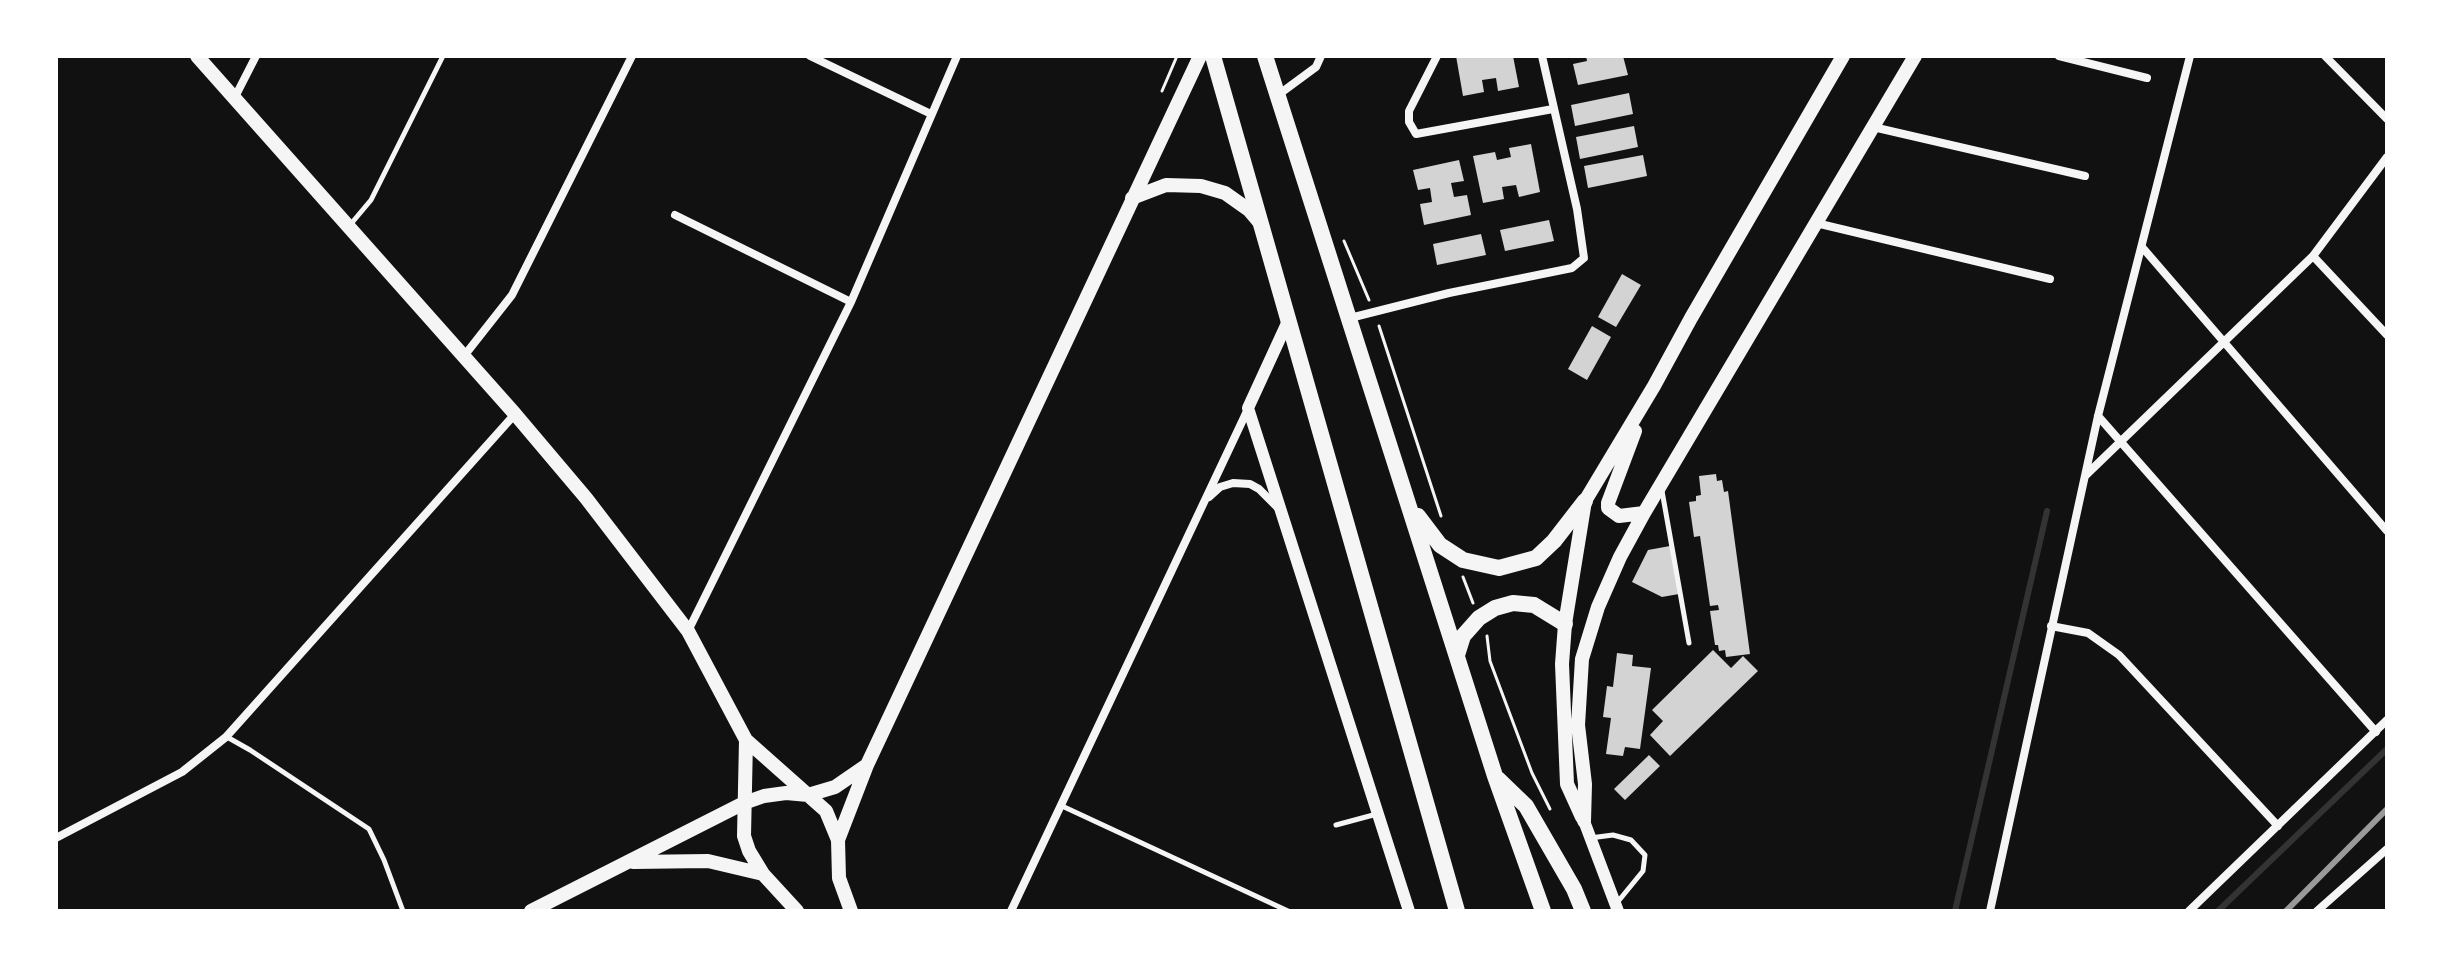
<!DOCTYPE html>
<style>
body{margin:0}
#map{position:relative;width:2443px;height:967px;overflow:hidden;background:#111;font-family:Cabin,sans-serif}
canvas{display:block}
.frame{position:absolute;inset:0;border:58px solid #fff;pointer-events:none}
</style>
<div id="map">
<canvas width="2443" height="967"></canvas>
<div class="frame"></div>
</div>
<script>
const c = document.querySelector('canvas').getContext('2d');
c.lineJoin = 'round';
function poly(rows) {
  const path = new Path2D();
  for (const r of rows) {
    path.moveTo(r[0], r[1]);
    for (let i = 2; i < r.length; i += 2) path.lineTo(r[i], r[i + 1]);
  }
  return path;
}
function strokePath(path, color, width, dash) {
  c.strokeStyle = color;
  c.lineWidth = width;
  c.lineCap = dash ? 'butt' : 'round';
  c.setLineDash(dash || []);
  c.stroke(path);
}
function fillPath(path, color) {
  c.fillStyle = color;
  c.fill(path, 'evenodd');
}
strokePath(poly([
 [1955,911,2047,511],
 [2218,911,2387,749]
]), '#333', 6);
fillPath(poly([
 [1456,56,1478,56,1478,58,1513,56,1519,87,1498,91,1496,78,1482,80,1484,92,1463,96],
 [1586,56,1623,56,1628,75,1578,85,1573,64,1587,61],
 [1629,93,1633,114,1575,126,1571,105],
 [1634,126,1638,147,1580,159,1576,137],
 [1531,144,1540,192,1519,197,1516,185,1502,187,1504,199,1483,203,1473,156,1495,152,1497,160,1511,157,1509,148],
 [1643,155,1647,176,1588,188,1584,166],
 [1459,160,1464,181,1451,183,1454,197,1467,195,1471,215,1424,225,1420,204,1432,202,1430,188,1418,190,1413,170],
 [1549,220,1554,241,1505,251,1500,230],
 [1481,234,1486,255,1437,265,1433,244],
 [1622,274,1641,285,1616,327,1598,317],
 [1592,326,1611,337,1587,380,1568,369],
 [1716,474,1717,481,1722,480,1724,492,1728,491,1750,654,1726,657,1725,650,1719,651,1718,645,1715,645,1710,611,1719,610,1718,605,1710,606,1700,536,1694,537,1689,502,1696,501,1696,496,1701,495,1699,476],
 [1670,546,1679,594,1662,597,1632,582,1648,550],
 [1713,650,1731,668,1743,656,1758,671,1670,756,1650,735,1663,721,1652,710],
 [1617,653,1633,655,1632,666,1651,668,1640,749,1625,747,1623,756,1606,754,1611,718,1603,717,1607,686,1613,687],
 [1649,755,1660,766,1625,800,1614,789]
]), '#d3d3d3');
strokePath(poly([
 [1162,91,1177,56],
 [1344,241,1369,300],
 [1379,326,1441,516],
 [1463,577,1473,603],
 [1487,636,1490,661,1532,773,1550,809]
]), '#f5f5f5', 3);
strokePath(poly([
 [350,225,371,200,443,56],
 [1662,491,1689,643],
 [227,737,250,750,369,829,384,860,403,911],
 [1062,806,1288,911],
 [1336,825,1377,814],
 [1590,838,1613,835,1631,840,1645,855,1643,871,1616,904]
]), '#f5f5f5', 5);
strokePath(poly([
 [810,56,931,114],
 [1437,56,1409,111,1409,122,1416,134,1553,109],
 [2059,56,2147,78],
 [2325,56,2387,119],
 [1278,95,1316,67,1321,56],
 [235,97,256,56],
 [1873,127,2085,176],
 [675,215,851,302],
 [1816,223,2050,279],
 [2142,247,2387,531],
 [2313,256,2387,335],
 [1350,318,1449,293,1572,268,1584,258,1577,209,1542,56],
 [464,356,512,295,632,56],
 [2098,416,2376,732],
 [2086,475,2313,256,2387,157],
 [1209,497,1220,487,1233,483,1250,484,1259,489,1278,508],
 [2051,626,2088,633,2119,655,2278,826],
 [688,631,851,302,957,56],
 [56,838,182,772,226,737,515,414],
 [1011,911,1248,409],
 [1990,911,2098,416,2190,56],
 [2189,911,2387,720],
 [2317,911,2387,849]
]), '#f5f5f5', 8);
strokePath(poly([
 [1288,321,1248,408,1409,911],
 [1584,821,1618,911]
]), '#f5f5f5', 12);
strokePath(poly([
 [197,56,515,414,586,498,688,631,746,740,826,811,838,840,839,878,851,911],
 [1132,198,1166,185,1201,186,1225,193,1249,210,1260,223],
 [1635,431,1608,503,1608,508,1619,516,1644,513],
 [746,740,744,836,749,851,763,874,797,911],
 [1582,817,1567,784,1562,664,1565,624,1585,501,1654,386,1691,318,1843,56],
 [1584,821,1585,784,1578,725,1582,659,1598,607,1620,557,1644,513,1915,56],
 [838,840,867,765,1200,56],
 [633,862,708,861,763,874],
 [531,911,744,803,764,796,786,793,808,795,835,787,867,765]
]), '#f5f5f5', 14);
strokePath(poly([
 [1213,56,1457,911],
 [1265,56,1495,776,1543,911],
 [1418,516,1440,545,1463,560,1499,568,1536,558,1554,541,1585,501],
 [1457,655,1463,636,1479,618,1495,608,1513,603,1534,605,1565,624],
 [1498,779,1526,806,1574,889,1583,911]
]), '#f5f5f5', 16);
strokePath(poly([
 [2286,911,2387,809]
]), '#9a9a9a', 6);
</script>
